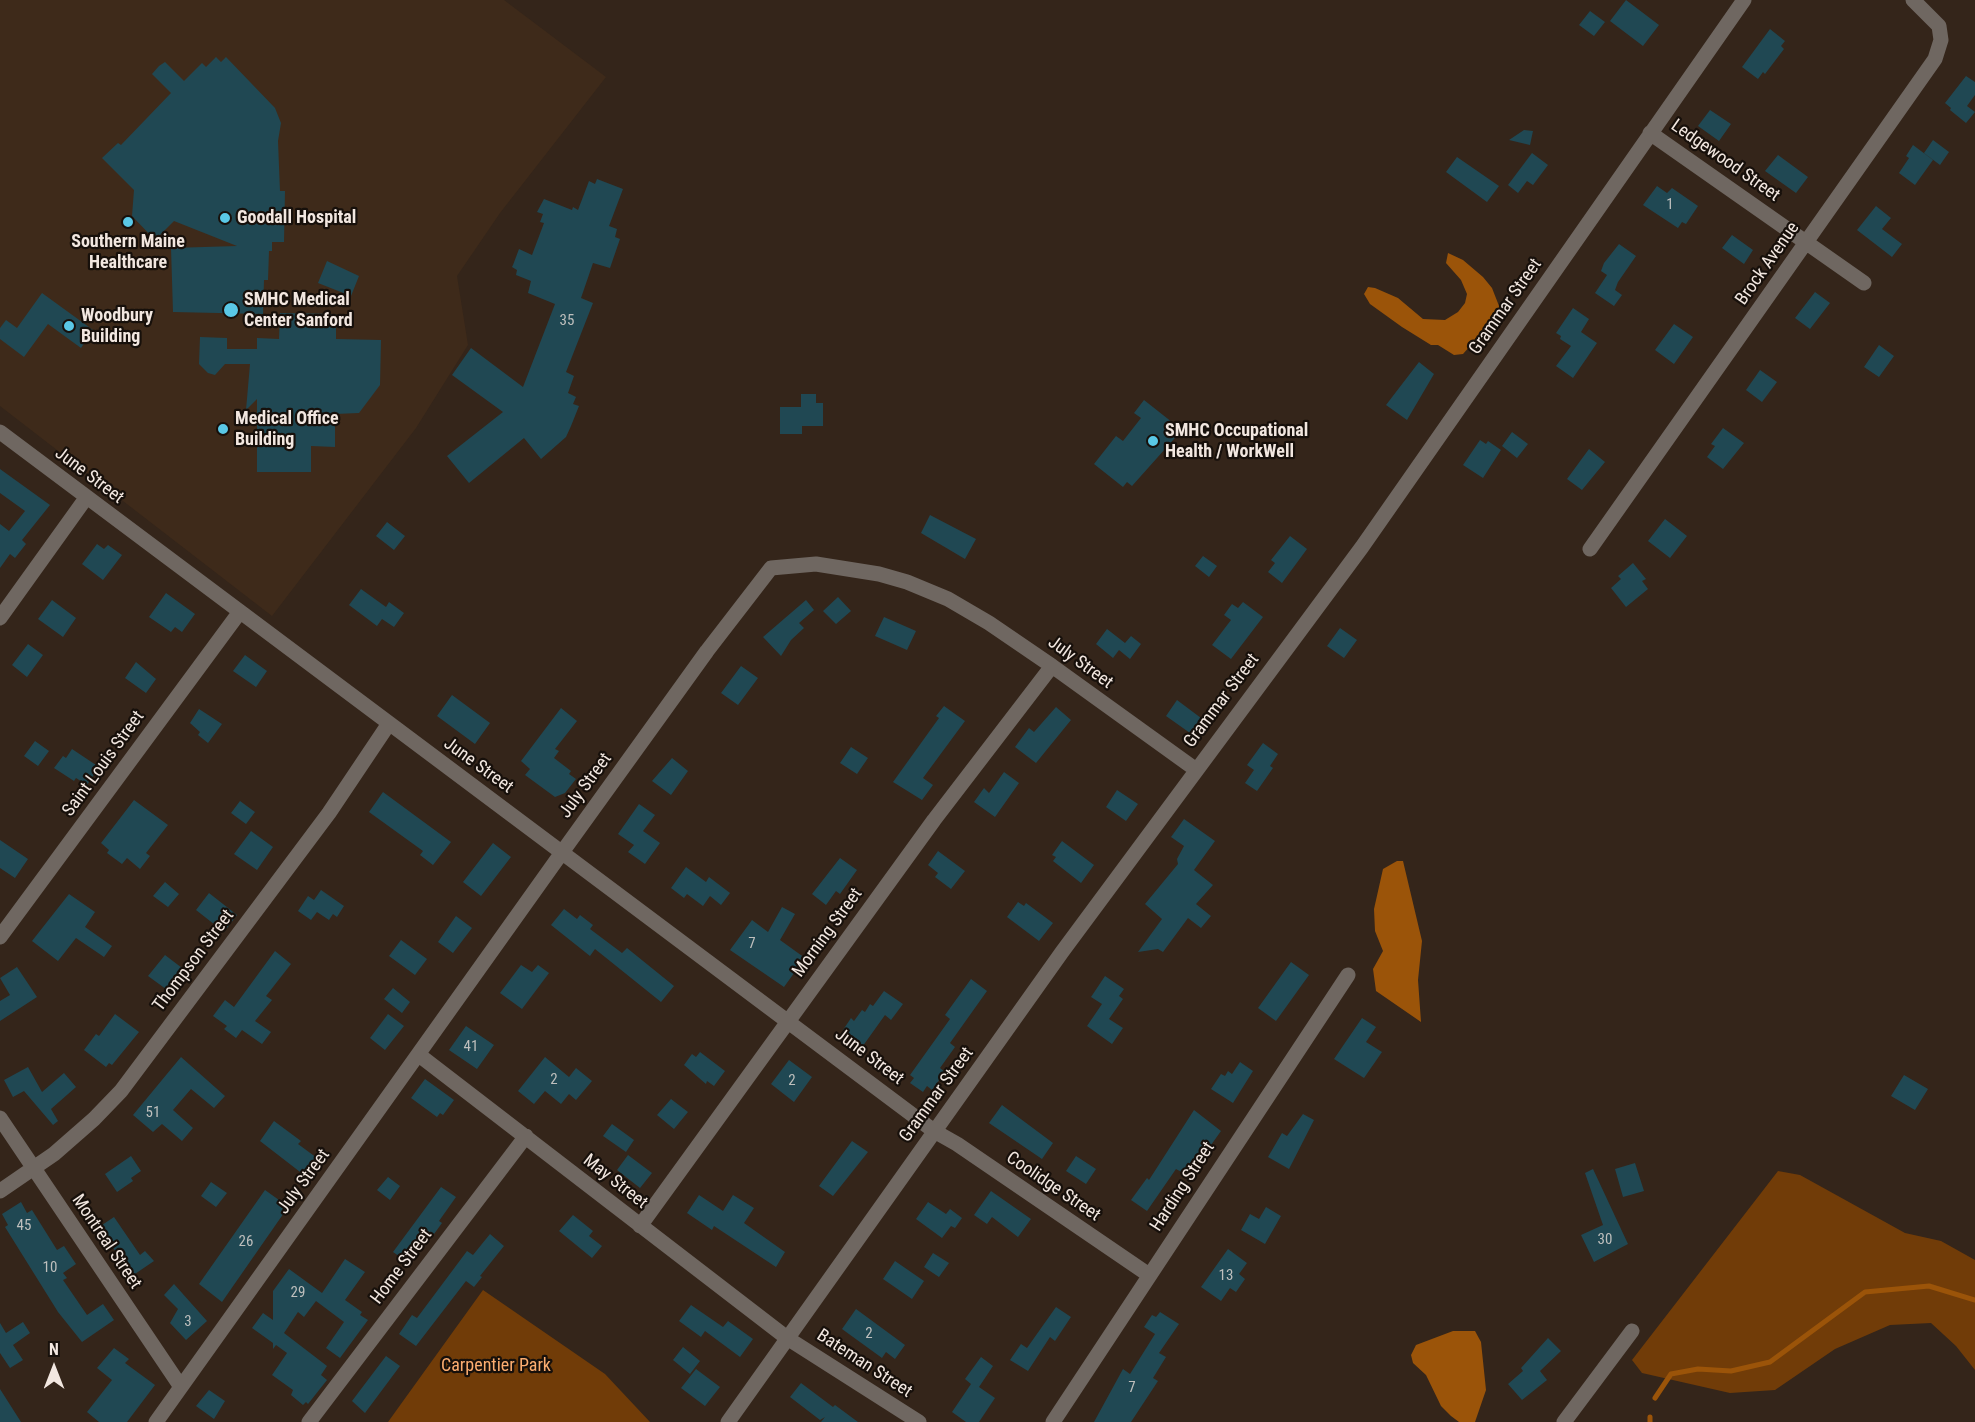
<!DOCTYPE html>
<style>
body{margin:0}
#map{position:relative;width:1975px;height:1422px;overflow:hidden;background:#34251a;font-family:"Roboto Condensed",sans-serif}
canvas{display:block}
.north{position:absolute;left:24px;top:1338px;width:60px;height:60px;-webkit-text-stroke:4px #17100b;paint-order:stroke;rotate:0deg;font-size:16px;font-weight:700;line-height:24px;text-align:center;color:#f2e7e0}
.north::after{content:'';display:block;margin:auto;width:21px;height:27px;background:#f2e7e0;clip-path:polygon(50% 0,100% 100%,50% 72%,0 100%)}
</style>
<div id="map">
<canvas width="1975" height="1422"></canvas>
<div class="north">N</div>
</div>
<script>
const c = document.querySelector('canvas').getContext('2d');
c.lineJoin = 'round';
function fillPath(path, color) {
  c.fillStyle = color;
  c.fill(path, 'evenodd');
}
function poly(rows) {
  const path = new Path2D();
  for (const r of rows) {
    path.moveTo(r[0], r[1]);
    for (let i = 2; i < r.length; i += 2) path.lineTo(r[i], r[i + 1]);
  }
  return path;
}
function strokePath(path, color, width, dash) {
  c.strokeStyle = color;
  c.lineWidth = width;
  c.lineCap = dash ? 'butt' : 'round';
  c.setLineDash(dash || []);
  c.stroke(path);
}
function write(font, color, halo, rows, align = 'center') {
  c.font = font + ' "Roboto Condensed",sans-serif';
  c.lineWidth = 4.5;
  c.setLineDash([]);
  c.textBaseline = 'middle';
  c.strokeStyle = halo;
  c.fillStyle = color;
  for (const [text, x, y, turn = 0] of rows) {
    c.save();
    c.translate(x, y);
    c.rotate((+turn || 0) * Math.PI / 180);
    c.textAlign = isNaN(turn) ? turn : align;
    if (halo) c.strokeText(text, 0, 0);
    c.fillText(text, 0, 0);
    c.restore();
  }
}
fillPath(poly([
 [0,0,504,0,606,77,500,213,457,276,468,345,416,428,272,616,0,406]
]), '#3e2a1a');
fillPath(poly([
 [1778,1171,1800,1175,1905,1233,1941,1241,1975,1260,1975,1370,1956,1346,1931,1323,1890,1325,1835,1349,1775,1390,1730,1393,1642,1373,1632,1360],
 [483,1290,605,1374,650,1422,388,1422]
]), '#713c08');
fillPath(poly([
 [1448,253,1463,260,1483,277,1492,288,1501,311,1463,354,1454,355,1438,345,1431,345,1402,327,1370,304,1364,294,1368,287,1375,288,1398,298,1423,319,1445,320,1458,312,1465,303,1467,294,1461,280,1446,263],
 [1397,861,1403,861,1422,941,1418,980,1421,1022,1376,991,1373,969,1383,951,1375,931,1374,909,1383,869],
 [1453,1331,1475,1331,1481,1342,1486,1390,1475,1422,1459,1422,1451,1416,1441,1406,1426,1375,1413,1363,1411,1355,1416,1345]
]), '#9b5409');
strokePath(poly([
 [1655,1398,1671,1374,1698,1369,1731,1371,1770,1362,1865,1292,1929,1286,1975,1300],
 [1650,1417,1650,1422]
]), '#9b5409', 5);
fillPath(poly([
 [1626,0,1659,25,1643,46,1610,21],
 [1590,11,1605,22,1594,36,1579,25],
 [1770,29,1785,41,1781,46,1784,49,1765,74,1763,72,1758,79,1742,67],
 [216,57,221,62,226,57,275,108,281,123,278,141,280,191,285,191,284,242,272,242,272,251,269,251,268,280,264,280,263,314,173,312,171,248,237,246,174,221,155,240,132,216,134,190,102,158,118,143,121,145,171,93,152,74,159,66,165,62,184,81,202,63,206,67],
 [1966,76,1975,82,1975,95,1967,106,1975,112,1966,123,1950,110,1951,108,1945,103],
 [1710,110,1731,124,1719,141,1698,126],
 [1524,130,1533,131,1530,145,1509,140],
 [1933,140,1949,152,1940,165,1924,153],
 [1913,145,1933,160,1915,185,1899,173,1909,158,1906,156],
 [1532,153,1548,165,1533,185,1527,181,1518,193,1508,185],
 [1778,155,1808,177,1796,193,1765,171],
 [1457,157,1499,186,1487,202,1446,172],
 [597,179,623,189,609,226,617,229,615,237,620,239,610,268,593,263,581,298,593,303,566,372,574,376,568,393,576,397,573,404,579,406,571,426,566,437,541,459,524,438,469,483,447,456,503,412,452,375,471,348,523,387,555,304,528,293,531,281,516,275,517,270,512,267,513,265,519,249,532,255,544,223,540,222,543,214,537,212,544,199,572,210,573,207,578,210,589,181,595,184],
 [1657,186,1667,193,1672,188,1698,206,1686,224,1682,222,1678,228,1643,205],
 [1876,206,1891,218,1882,229,1902,244,1892,257,1857,230],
 [1732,235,1753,250,1744,264,1722,248],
 [1619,244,1636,256,1618,282,1615,290,1622,295,1614,306,1595,293,1607,275,1601,271,1604,263],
 [327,261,359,276,351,296,318,283],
 [1815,292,1830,303,1810,329,1795,318],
 [42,293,93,330,81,348,48,324,24,357,0,339,0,328,6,320,17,328],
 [1573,308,1589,319,1581,332,1597,343,1573,378,1556,366,1571,346,1560,339,1561,336,1556,333],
 [280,313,336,314,336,339,381,340,380,385,359,413,335,414,335,447,311,446,311,472,257,472,257,399,246,410,250,364,225,364,215,375,208,373,199,364,200,337,227,338,227,349,257,349,257,338,279,339],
 [1674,324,1693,337,1674,364,1655,350],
 [1879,345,1894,356,1879,377,1864,367],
 [1419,362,1434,374,1407,420,1386,405],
 [1760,370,1777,382,1762,402,1746,390],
 [801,394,816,394,816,403,823,403,823,426,802,426,802,434,780,434,780,407,801,407],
 [1144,400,1182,430,1132,486,1127,482,1123,487,1094,464,1116,436,1123,441,1141,418,1134,413],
 [1723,428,1744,443,1723,469,1707,457,1715,446,1711,444],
 [1512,432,1528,444,1517,458,1502,446],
 [1480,440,1486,444,1488,441,1501,450,1483,478,1463,465],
 [1589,449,1605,462,1582,490,1567,479],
 [0,469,50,505,22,540,26,544,15,558,10,554,0,568,0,524,9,531,25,511,0,493],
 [930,515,976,539,965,559,921,533],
 [1665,519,1687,536,1670,558,1648,541],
 [387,522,405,536,394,550,376,536],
 [1290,536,1307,549,1282,583,1268,572,1275,563,1271,560],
 [97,544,104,549,108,545,122,555,103,580,82,564],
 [1203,556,1217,566,1209,577,1195,566],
 [1633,563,1646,579,1642,581,1648,589,1626,607,1611,588,1621,579,1618,576],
 [361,589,386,607,389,602,404,613,394,627,382,619,377,626,349,605],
 [166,593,195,614,182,632,175,627,171,632,149,617],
 [838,597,851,611,836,624,823,611],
 [52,600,76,618,63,637,38,619],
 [806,600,814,610,799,623,804,628,791,640,781,656,763,637],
 [1243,602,1263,617,1231,659,1212,645,1231,620,1224,615,1232,604,1238,608],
 [884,617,916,631,907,650,875,636],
 [1340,628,1357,640,1344,658,1327,646],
 [1107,629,1125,643,1131,636,1141,644,1130,659,1119,650,1113,658,1096,644],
 [28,644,43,655,27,677,12,665],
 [245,655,267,671,256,687,233,671],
 [136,662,156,679,146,693,125,678],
 [741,666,758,678,738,705,721,693],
 [452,695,490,723,475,744,437,716],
 [1177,700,1201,718,1190,733,1166,716],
 [944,706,965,721,923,778,933,785,922,800,893,782,939,718,936,716],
 [1056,707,1071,720,1036,763,1015,747,1029,728,1034,732],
 [561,708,577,721,555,749,559,751,554,758,571,771,569,774,576,779,565,793,555,797,525,775,530,769,521,761],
 [199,709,222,724,208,743,198,735,200,732,190,723],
 [35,741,49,751,38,766,24,756],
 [1263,743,1278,754,1270,766,1273,768,1257,791,1245,783,1254,770,1247,765],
 [851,747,868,758,857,774,840,763],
 [72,749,99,767,87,785,76,778,74,781,54,768,63,756,66,758],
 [672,758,688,771,671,795,652,781],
 [1004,772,1019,783,995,817,974,802,984,788,989,793],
 [1117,790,1138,804,1126,821,1106,807],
 [383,792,451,842,433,865,420,855,423,851,369,812],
 [134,800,168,825,146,853,150,856,140,869,127,858,122,864,107,853,109,850,101,843],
 [240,801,255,812,246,824,231,813],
 [639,804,655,815,643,831,660,843,645,864,628,852,634,845,618,834],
 [1184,819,1215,841,1194,870,1213,885,1196,904,1211,916,1201,928,1188,918,1163,952,1158,949,1138,952,1162,919,1145,904,1178,864,1177,859,1184,846,1171,837],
 [251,831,273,847,257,870,234,854],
 [0,840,28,859,15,878,0,868],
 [1062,841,1094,865,1081,883,1053,861,1056,857,1052,855],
 [493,843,511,857,481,896,463,882],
 [938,851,965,871,951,889,935,877,938,873,928,865],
 [840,858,857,870,840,894,836,891,826,905,812,894],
 [686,867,706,882,709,877,730,893,721,905,710,896,703,906,687,894,684,898,671,888],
 [165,882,179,894,168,907,153,896],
 [321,890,344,906,337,917,333,914,329,920,317,912,311,920,298,911,308,896,314,900],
 [209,893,237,915,224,932,196,910],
 [69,894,95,912,85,927,112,946,104,957,76,938,58,961,32,941],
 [1018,902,1024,906,1026,903,1053,923,1039,941,1007,917],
 [782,907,795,914,780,940,805,958,784,987,730,950,752,920,768,932],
 [564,909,577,919,580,915,593,925,590,929,622,953,627,948,674,986,661,1002,595,949,590,956,551,925],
 [456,916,472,928,453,953,438,942],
 [401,940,427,959,415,975,389,956],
 [275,951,291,964,266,996,272,1000,255,1021,271,1032,262,1044,242,1030,236,1038,224,1029,227,1026,213,1016,225,1000,234,1007],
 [165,955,186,971,170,992,148,976],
 [1291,962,1309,975,1276,1021,1258,1008],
 [521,965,532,972,538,965,549,973,522,1009,500,993],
 [17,967,37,997,0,1021,0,1001,10,995,0,978],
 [1105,976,1124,989,1119,996,1123,999,1109,1019,1123,1028,1112,1044,1087,1026,1102,1004,1091,997],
 [971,979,987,991,950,1043,955,1047,940,1068,945,1072,932,1090,927,1086,923,1092,910,1083,914,1078,910,1075,950,1019,945,1015],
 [393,988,410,1002,402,1013,384,999],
 [884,991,903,1004,891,1020,885,1015,860,1050,842,1037,846,1032,843,1030,851,1018,854,1021,862,1010,865,1012,870,1004,873,1006],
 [115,1014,139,1032,112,1065,109,1063,106,1067,84,1050,96,1034,99,1036],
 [388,1014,404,1026,385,1050,370,1038],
 [1362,1018,1376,1027,1366,1042,1382,1052,1364,1078,1334,1059],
 [466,1026,494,1045,477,1069,449,1050],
 [700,1052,725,1071,714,1086,707,1081,706,1084,684,1065,692,1054,696,1057],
 [181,1057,225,1096,214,1108,191,1089,173,1110,193,1128,182,1141,162,1124,153,1132,133,1115],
 [545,1057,569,1077,576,1068,592,1081,576,1100,569,1094,561,1104,545,1091,534,1104,518,1091],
 [789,1060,812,1077,794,1102,771,1084],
 [1240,1062,1253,1071,1233,1103,1211,1089,1221,1074,1225,1076,1228,1071,1232,1074],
 [28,1067,42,1092,64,1073,76,1087,51,1109,58,1121,53,1125,24,1091,13,1097,4,1080],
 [1904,1075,1928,1089,1915,1110,1891,1096],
 [425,1079,454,1100,443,1115,440,1113,437,1117,411,1098],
 [671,1099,688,1112,674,1129,657,1115],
 [1002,1105,1053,1143,1042,1159,989,1123],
 [1194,1110,1221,1131,1211,1145,1206,1142,1185,1174,1176,1169,1147,1211,1131,1200,1147,1178,1149,1180],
 [1303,1114,1314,1120,1289,1169,1268,1157,1282,1133,1287,1136],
 [274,1121,301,1141,298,1144,317,1158,304,1175,260,1141],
 [612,1124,634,1140,626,1152,603,1136],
 [852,1141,868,1152,833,1196,819,1186],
 [628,1155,652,1173,640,1188,617,1170],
 [131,1156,141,1171,131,1178,133,1181,117,1192,105,1174],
 [1076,1156,1096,1169,1086,1184,1066,1171],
 [1635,1163,1644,1191,1623,1197,1615,1169],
 [1593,1169,1628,1244,1594,1262,1581,1235,1603,1225,1585,1173],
 [388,1177,400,1186,390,1200,377,1190],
 [211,1182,227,1193,216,1207,201,1196],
 [441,1187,456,1197,439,1221,442,1223,434,1234,431,1232,409,1263,393,1252],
 [265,1190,279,1200,277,1203,286,1210,222,1302,199,1284],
 [991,1191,1031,1219,1018,1237,992,1217,987,1224,974,1215],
 [699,1195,723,1211,733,1195,754,1208,744,1223,785,1252,776,1267,714,1226,712,1230,687,1213],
 [21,1202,27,1213,32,1210,57,1250,64,1246,76,1264,63,1273,67,1278,63,1280,87,1315,103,1304,114,1320,82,1342,58,1312,5,1227,8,1225,2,1214],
 [928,1202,946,1214,950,1209,962,1218,955,1228,951,1226,942,1238,916,1219],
 [1266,1207,1281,1216,1265,1244,1241,1230,1250,1214,1259,1219],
 [573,1215,593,1231,589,1236,602,1246,592,1258,559,1231],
 [114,1217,140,1255,145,1251,154,1261,132,1276,99,1227],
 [490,1234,504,1246,480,1276,482,1277,474,1287,466,1281,416,1346,399,1334,412,1315,417,1318,467,1251,473,1255],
 [1228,1249,1247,1263,1239,1274,1245,1279,1236,1292,1230,1288,1221,1301,1201,1287],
 [933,1253,949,1263,939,1277,924,1267],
 [345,1259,365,1272,345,1300,362,1312,360,1315,368,1320,340,1358,326,1348,344,1322,316,1301,304,1317,298,1312,284,1333,327,1366,321,1375,327,1380,308,1404,306,1402,303,1405,291,1395,293,1390,272,1375,287,1353,276,1345,273,1349,273,1343,252,1328,263,1313,273,1320,273,1291,289,1269,322,1293],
 [895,1261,924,1281,912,1299,883,1279],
 [174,1284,207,1321,186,1340,170,1323,178,1309,164,1295],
 [691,1305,723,1327,728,1321,753,1339,740,1357,705,1331,701,1337,679,1321],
 [1056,1307,1071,1317,1055,1341,1050,1337,1028,1371,1010,1360,1021,1344,1027,1348],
 [856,1309,905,1345,895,1359,886,1352,882,1358,842,1329],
 [1160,1312,1179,1324,1159,1353,1166,1357,1153,1378,1158,1381,1131,1422,1094,1422,1123,1369,1130,1374,1155,1334,1144,1327,1152,1315,1156,1317],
 [23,1322,30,1333,13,1345,23,1360,10,1368,0,1353,0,1323,6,1333],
 [1548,1338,1561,1351,1540,1371,1547,1380,1522,1400,1508,1384,1523,1371,1521,1368],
 [683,1347,700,1361,690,1374,673,1360],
 [114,1348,129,1359,125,1363,155,1385,127,1422,99,1422,87,1412,112,1380,97,1368],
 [386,1356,400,1366,365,1413,352,1401],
 [981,1357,993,1366,979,1387,995,1398,979,1422,966,1422,952,1412,971,1384,965,1379],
 [696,1369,720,1387,705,1406,681,1388],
 [801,1383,833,1407,835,1405,858,1422,821,1422,825,1417,820,1420,790,1397],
 [0,1389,21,1422,0,1422],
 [209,1390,225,1401,214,1419,196,1406]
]), '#204853');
strokePath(poly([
 [1650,133,1864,283],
 [0,432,934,1131,957,1144,1149,1275],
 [1590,549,1935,59,1941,40,1939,26,1913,0],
 [0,618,86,498],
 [0,937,239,613],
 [419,1055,787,1338,919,1422],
 [0,1118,181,1387],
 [0,1191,54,1154,94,1119,121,1091,329,813,388,725],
 [640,1226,934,820,1052,666],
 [156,1422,563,851,707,651,771,568,816,564,879,574,907,582,948,599,989,623,1052,666,1195,769],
 [309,1422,526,1136],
 [728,1422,1062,952,1362,547,1744,0],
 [1053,1422,1348,975],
 [1564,1422,1632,1331]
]), '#6f6761', 15);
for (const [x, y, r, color] of [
 [225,218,6,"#5ac8e6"],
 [128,222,6,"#5ac8e6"],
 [231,310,8,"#5ac8e6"],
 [69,326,6,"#5ac8e6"],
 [223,429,6,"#5ac8e6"],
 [1153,441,6,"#5ac8e6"]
]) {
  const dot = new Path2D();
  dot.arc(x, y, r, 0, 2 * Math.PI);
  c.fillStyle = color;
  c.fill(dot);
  strokePath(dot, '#17100b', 2);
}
write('15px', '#bebfbd', null, [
 ["1",1670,205],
 ["35",567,321],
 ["7",752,944],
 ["41",471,1047],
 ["2",554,1080],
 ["2",792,1081],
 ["51",153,1113],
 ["45",24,1226],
 ["30",1605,1240],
 ["26",246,1242],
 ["10",50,1268],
 ["13",1226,1276],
 ["29",298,1293],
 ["3",188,1322],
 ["2",869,1334],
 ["7",1132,1388]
]);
write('18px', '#f2e7e0', '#17100b', [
 ["Ledgewood Street",1725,161,35],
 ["Brock Avenue",1768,264,-55],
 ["Grammar Street",1506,307,-55],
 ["June Street",89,476,37],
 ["July Street",1080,663,36],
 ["Grammar Street",1222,701,-53],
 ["Saint Louis Street",104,764,-54],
 ["June Street",478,766,36],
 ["July Street",586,786,-54],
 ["Morning Street",828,933,-54],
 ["Thompson Street",194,961,-53],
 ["June Street",869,1057,37],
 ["Grammar Street",937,1095,-54],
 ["July Street",304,1182,-54],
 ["May Street",615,1182,38],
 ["Coolidge Street",1053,1187,34],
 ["Harding Street",1183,1187,-57],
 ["Montreal Street",106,1242,56],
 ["Home Street",402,1267,-53],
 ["Bateman Street",864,1364,33]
]);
write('bold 18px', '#f2e7e0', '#17100b', [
 ["Goodall Hospital",237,218],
 ["Southern Maine",128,242,"center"],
 ["Healthcare",128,263,"center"],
 ["SMHC Medical",244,300],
 ["Center Sanford",244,321],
 ["Woodbury",81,316],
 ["Building",81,337],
 ["Medical Office",235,419],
 ["Building",235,440],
 ["SMHC Occupational",1165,431],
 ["Health / WorkWell",1165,452]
], 'left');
write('18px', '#fcad70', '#17100b', [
 ["Carpentier Park",496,1366]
]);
</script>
